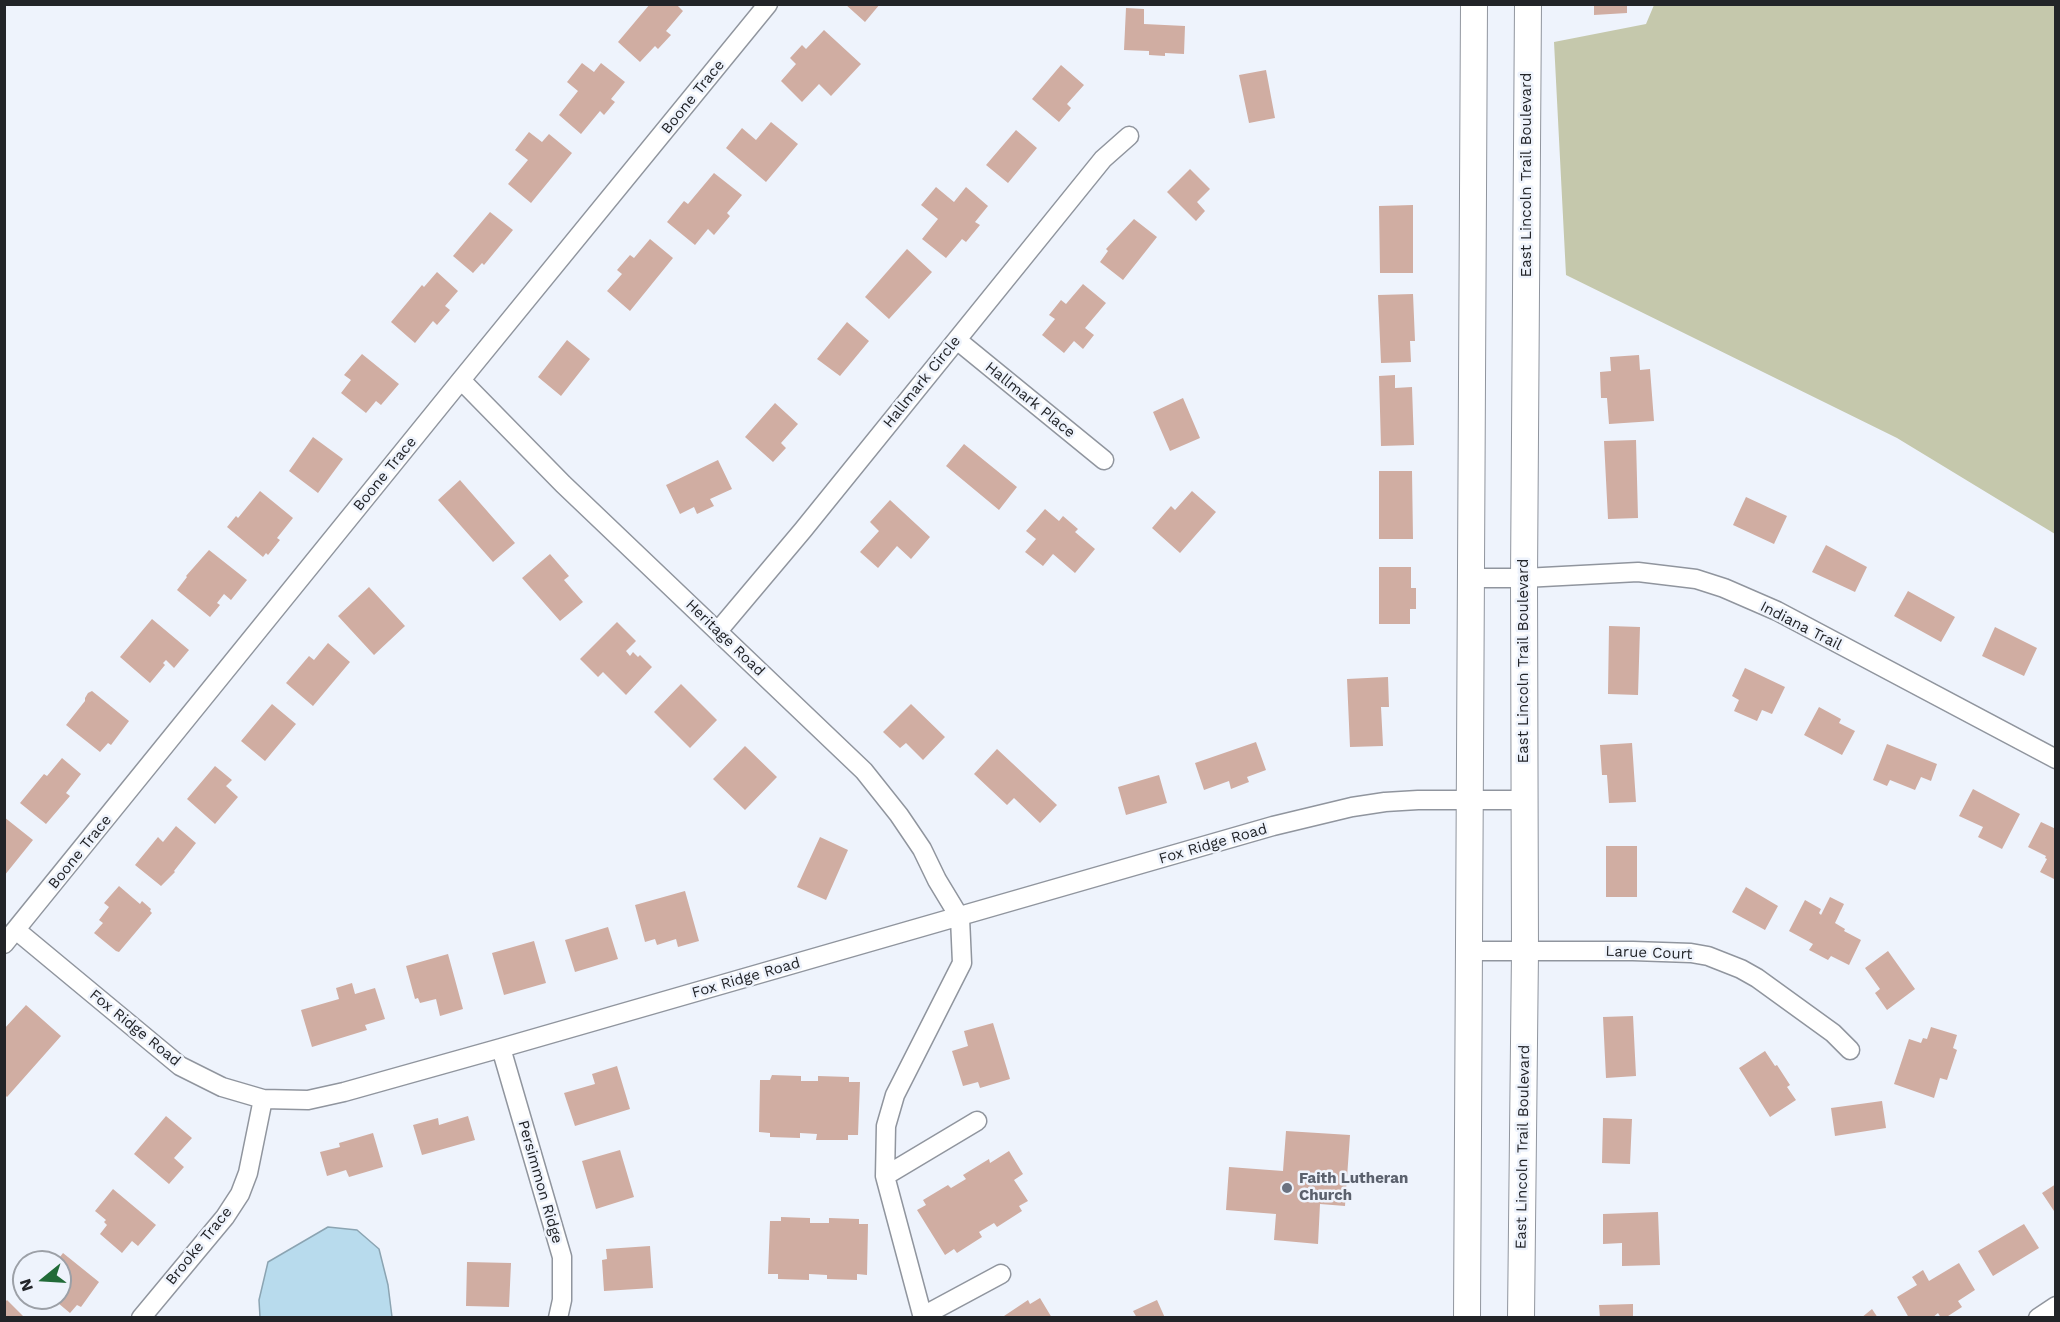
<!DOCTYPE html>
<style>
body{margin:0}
#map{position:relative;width:2060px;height:1322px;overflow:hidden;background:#eef3fc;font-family:"Work Sans",sans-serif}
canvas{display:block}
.frame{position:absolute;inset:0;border:6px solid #222428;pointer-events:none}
.north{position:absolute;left:12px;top:1250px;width:60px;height:60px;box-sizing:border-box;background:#eef3fc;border:2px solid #9ca0a7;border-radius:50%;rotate:252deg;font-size:16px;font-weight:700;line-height:24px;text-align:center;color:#222428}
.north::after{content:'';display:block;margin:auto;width:21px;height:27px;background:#216b38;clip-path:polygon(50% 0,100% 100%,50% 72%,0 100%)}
</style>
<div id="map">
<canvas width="2060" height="1322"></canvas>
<div class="frame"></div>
<div class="north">N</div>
</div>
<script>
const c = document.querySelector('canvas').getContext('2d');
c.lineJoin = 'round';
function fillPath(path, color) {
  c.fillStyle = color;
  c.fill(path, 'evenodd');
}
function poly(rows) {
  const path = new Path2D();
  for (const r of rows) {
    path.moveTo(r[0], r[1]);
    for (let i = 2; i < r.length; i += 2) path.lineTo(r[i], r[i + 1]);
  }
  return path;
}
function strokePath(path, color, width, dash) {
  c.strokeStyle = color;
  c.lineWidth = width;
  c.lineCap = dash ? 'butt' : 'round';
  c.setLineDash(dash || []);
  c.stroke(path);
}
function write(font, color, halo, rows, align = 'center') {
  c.font = font + ' "Work Sans",sans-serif';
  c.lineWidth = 5;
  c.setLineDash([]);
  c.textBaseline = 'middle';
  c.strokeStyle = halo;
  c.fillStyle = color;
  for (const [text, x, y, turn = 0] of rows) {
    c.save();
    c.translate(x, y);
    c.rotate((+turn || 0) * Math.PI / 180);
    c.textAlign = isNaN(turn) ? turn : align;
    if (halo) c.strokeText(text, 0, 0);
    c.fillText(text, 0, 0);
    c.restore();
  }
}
fillPath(poly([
 [1654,5,2055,5,2055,534,1897,438,1566,275,1554,42,1646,24]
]), '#c5c8ac');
const water = poly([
 [328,1227,357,1230,379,1249,388,1285,392,1317,260,1317,259,1300,268,1262,328,1227]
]);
fillPath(water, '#b8dbed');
strokePath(water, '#8ba4b2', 1.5);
fillPath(poly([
 [650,4,676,4,683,11,666,31,671,35,658,49,655,46,640,62,618,42],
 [845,4,880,4,865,22],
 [1594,4,1627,4,1627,13,1594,15],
 [1126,8,1144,9,1144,24,1185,26,1184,54,1165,53,1165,56,1149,55,1149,51,1124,50],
 [824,30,861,64,831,96,819,84,802,102,781,81,796,64,790,58,802,45,806,49],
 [582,63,594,72,601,63,625,82,611,99,615,102,604,115,600,111,581,134,559,115,578,91,567,82],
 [1061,65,1084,85,1067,104,1071,108,1059,122,1032,99],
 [1266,70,1275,118,1249,123,1239,75],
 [771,122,798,144,766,182,726,148,742,128,756,140],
 [1016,130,1037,148,1008,183,986,165],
 [529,132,542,142,549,134,572,153,531,203,508,184,528,160,515,150],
 [1190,169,1210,189,1197,202,1205,211,1196,221,1167,192],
 [714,173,742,195,727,213,730,216,714,235,708,229,695,245,667,222,684,201,688,204],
 [936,187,954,202,966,187,988,206,975,222,980,225,966,242,962,239,946,258,922,239,938,219,921,205],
 [1413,205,1413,273,1380,273,1379,206],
 [490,212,513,230,484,265,482,263,473,273,453,256],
 [1134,219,1157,237,1123,280,1100,262,1108,251,1106,249],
 [650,239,673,258,630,311,607,291,622,274,617,270,630,255,634,258],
 [907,249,932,272,889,319,865,297],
 [437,272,458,291,445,306,450,310,437,325,433,321,415,343,391,322,422,285,424,287],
 [1083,284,1106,303,1085,328,1094,335,1083,349,1074,341,1064,353,1042,335,1055,319,1049,315,1061,300,1066,304],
 [1413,294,1415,341,1410,341,1411,362,1381,363,1378,295],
 [847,322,869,341,840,376,817,359],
 [567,340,590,359,561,396,538,377],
 [362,354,399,384,381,405,376,401,366,413,341,393,351,380,344,375],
 [1639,355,1640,370,1650,369,1654,421,1609,424,1607,398,1601,398,1600,372,1611,371,1610,357],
 [1395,375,1395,388,1412,387,1414,445,1381,446,1379,376],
 [1183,398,1200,438,1170,451,1153,412],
 [775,403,798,424,781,443,786,448,773,462,745,437],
 [313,437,343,459,318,493,289,471],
 [1636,440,1638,518,1608,519,1604,441],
 [964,444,1017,487,999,510,946,466],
 [718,460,732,489,710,499,714,506,697,514,694,507,680,514,666,485],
 [1379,471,1412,471,1413,539,1379,539],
 [460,480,515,543,493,562,438,500],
 [260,491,293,518,277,538,280,540,268,555,266,553,263,557,227,527,236,516,238,518],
 [1192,491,1216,512,1180,553,1152,528,1171,506,1175,510],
 [1746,497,1787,516,1774,544,1733,525],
 [890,500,930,537,911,559,897,546,878,568,860,552,879,531,870,522],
 [1045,509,1059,521,1063,516,1078,529,1075,532,1095,549,1075,573,1053,554,1043,566,1025,552,1036,539,1026,531],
 [1826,545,1867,567,1855,592,1812,572],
 [209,550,247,580,231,600,224,594,217,603,220,605,210,617,177,590,187,577,186,576],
 [550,554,569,576,564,580,583,602,560,621,522,578],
 [1379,567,1411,567,1411,588,1416,588,1416,609,1410,609,1410,624,1379,624],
 [369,587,405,626,374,655,338,616],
 [1908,591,1955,617,1941,642,1894,616],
 [152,619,189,650,174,668,166,660,163,663,165,665,150,683,120,657],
 [617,622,636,641,626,651,630,656,633,652,638,657,640,655,652,667,626,695,603,672,598,677,580,659],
 [1609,626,1640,627,1638,695,1608,694],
 [1995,627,2037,648,2024,676,1982,656],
 [328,643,350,662,313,706,286,683,309,656,314,660],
 [1745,668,1785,687,1772,714,1762,710,1757,721,1734,711,1739,700,1732,696],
 [1388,677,1389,707,1381,707,1383,746,1350,747,1347,679],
 [681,684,717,720,690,748,654,712],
 [92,691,129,721,111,745,108,743,100,752,66,725,85,701,85,698,88,693],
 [272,704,296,724,265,761,241,741],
 [911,704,945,737,923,760,906,743,900,748,883,732],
 [1819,707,1841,719,1839,723,1855,731,1842,755,1804,735],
 [1256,742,1266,770,1247,777,1249,782,1231,789,1229,781,1204,790,1195,763],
 [1632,743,1636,802,1609,803,1607,775,1602,775,1600,745],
 [1887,744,1937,764,1931,781,1921,777,1915,790,1890,780,1887,786,1873,780],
 [745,746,777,777,745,810,713,779],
 [997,749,1057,805,1040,823,1014,798,1007,805,974,774],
 [62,758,81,774,66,793,70,796,46,824,20,803,44,774,47,776],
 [215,766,232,780,226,786,238,797,215,824,187,799],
 [1159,775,1167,803,1126,815,1118,787],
 [1973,789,2020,814,2002,849,1978,837,1983,827,1959,816],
 [4,817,33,840,4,876],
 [2041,822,2056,829,2056,880,2040,872,2047,859,2045,858,2046,856,2028,847],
 [176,826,196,843,174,871,175,872,161,886,135,865,158,837,163,842],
 [820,837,848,850,826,900,797,887],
 [1606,846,1637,846,1637,897,1606,897],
 [119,886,140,904,142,901,151,909,150,911,152,913,119,952,116,951,94,933,103,923,99,920,109,907,104,903],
 [1746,887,1778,906,1765,930,1732,912],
 [685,891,699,941,678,947,676,939,657,945,655,939,645,942,635,905],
 [1830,897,1844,904,1835,923,1845,929,1844,931,1861,940,1849,965,1831,956,1828,960,1809,950,1813,944,1789,931,1805,900,1821,909,1819,913,1821,915],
 [608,927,618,959,575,972,565,940],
 [534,941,546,983,504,995,492,953],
 [1888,951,1915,989,1887,1010,1875,993,1880,989,1865,968],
 [448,954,463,1009,440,1016,436,999,420,1003,418,998,415,999,406,966],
 [352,983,355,994,375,988,385,1019,365,1025,367,1030,312,1047,301,1010,339,999,336,988],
 [26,1005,61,1036,7,1097,4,1094,4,1029],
 [1633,1016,1636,1076,1606,1078,1603,1017],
 [993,1023,1010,1079,980,1088,978,1082,963,1086,952,1051,968,1046,964,1031],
 [1931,1027,1957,1035,1953,1048,1957,1050,1947,1080,1940,1078,1934,1098,1894,1084,1909,1039,1921,1043,1923,1038,1927,1039],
 [1765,1051,1775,1066,1777,1065,1790,1085,1787,1087,1796,1100,1770,1117,1739,1068],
 [617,1066,630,1109,575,1126,564,1093,595,1084,592,1074],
 [772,1075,801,1076,801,1081,818,1081,818,1076,849,1077,849,1082,860,1082,858,1135,848,1135,848,1140,816,1140,817,1134,800,1133,800,1138,770,1137,770,1133,759,1132,760,1080,770,1080],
 [1882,1101,1886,1128,1835,1136,1831,1108],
 [166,1116,192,1138,174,1158,184,1167,169,1184,134,1154],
 [468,1116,475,1140,422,1155,413,1125,438,1118,439,1125],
 [1603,1118,1632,1119,1630,1164,1602,1163],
 [1286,1131,1350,1135,1345,1206,1320,1204,1318,1244,1274,1240,1276,1214,1226,1210,1229,1167,1283,1171],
 [373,1133,383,1167,349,1177,346,1170,327,1176,320,1152,340,1147,339,1143],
 [620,1150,634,1197,596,1209,582,1161],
 [1009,1151,1023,1174,1014,1180,1028,1201,1019,1206,1022,1211,997,1227,994,1223,979,1232,982,1237,957,1253,954,1249,945,1255,917,1210,926,1205,923,1200,948,1185,951,1188,966,1179,963,1175,989,1159,990,1163],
 [2056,1184,2056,1214,2042,1193],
 [113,1189,156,1225,138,1246,132,1241,122,1253,100,1234,107,1225,104,1222,106,1220,95,1211],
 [1658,1212,1660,1265,1622,1266,1622,1243,1603,1244,1603,1214],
 [781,1217,810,1218,810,1223,829,1223,829,1218,859,1219,859,1224,868,1224,867,1275,857,1274,857,1280,827,1279,827,1275,809,1274,809,1280,778,1279,778,1274,768,1274,770,1221,781,1221],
 [2024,1224,2039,1248,1993,1276,1978,1251],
 [650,1246,653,1288,604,1291,602,1260,607,1259,606,1249],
 [63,1253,99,1282,81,1307,77,1305,70,1313,52,1298,60,1298,60,1262,56,1262],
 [467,1262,511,1263,509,1307,466,1306],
 [1959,1263,1975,1290,1958,1301,1962,1307,1945,1318,1941,1318,1938,1313,1932,1318,1909,1318,1897,1297,1917,1285,1912,1277,1923,1270,1929,1281],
 [1040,1298,1052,1318,1001,1318,1028,1300,1030,1304],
 [7,1300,25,1318,4,1318,4,1303],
 [1157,1300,1165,1318,1137,1318,1133,1311],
 [1633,1304,1633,1318,1600,1318,1599,1305],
 [1872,1309,1878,1318,1861,1318]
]), '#d0ada2');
const street = poly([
 [957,340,1104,460],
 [461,380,563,484,864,771,899,815,922,849,937,880,960,918,962,963,895,1095,886,1126,885,1176,923,1318],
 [1472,578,1524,578,1638,572,1696,579,1724,588,1777,611,2056,759],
 [718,631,803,530,1103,159,1129,136],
 [16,930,180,1066,222,1087,263,1099,308,1100,344,1092,501,1048,1273,826,1352,807,1385,802,1418,800,1524,800],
 [4,944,461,380,768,4],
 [1470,951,1633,951,1691,953,1708,956,1741,969,1757,978,1833,1033,1850,1050],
 [501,1048,562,1257,562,1300,558,1318],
 [885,1176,977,1121],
 [923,1316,1001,1274],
 [141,1318,225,1217,240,1194,248,1173,263,1099],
 [2038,1318,2056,1306]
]);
const secondary = poly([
 [1467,1318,1474,4],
 [1521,1318,1525,951,1524,578,1528,4]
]);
strokePath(street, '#90959e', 21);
strokePath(secondary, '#90959e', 28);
strokePath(street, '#fff', 18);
strokePath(secondary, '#fff', 26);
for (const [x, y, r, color] of [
 [1287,1188,6,"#6b7280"]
]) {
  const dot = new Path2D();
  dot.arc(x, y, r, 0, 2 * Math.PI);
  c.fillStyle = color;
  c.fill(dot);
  strokePath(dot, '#eef3fc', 2);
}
write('15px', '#222428', '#eef3fc', [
 ["Boone Trace",693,97,-51],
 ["East Lincoln Trail Boulevard",1527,175,-90],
 ["Hallmark Circle",922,382,-51],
 ["Hallmark Place",1030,400,39],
 ["Boone Trace",385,474,-51],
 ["Indiana Trail",1801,626,27],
 ["Heritage Road",725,638,44],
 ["East Lincoln Trail Boulevard",1524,661,-90],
 ["Fox Ridge Road",1213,844,-16],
 ["Boone Trace",80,852,-51],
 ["Larue Court",1649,953,2],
 ["Fox Ridge Road",746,978,-16],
 ["Fox Ridge Road",135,1028,39],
 ["East Lincoln Trail Boulevard",1523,1147,-89],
 ["Persimmon Ridge",540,1182,74],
 ["Brooke Trace",199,1246,-51]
]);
write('bold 15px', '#5b616d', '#eef3fc', [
 ["Faith Lutheran",1299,1179],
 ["Church",1299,1196]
], 'left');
</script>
